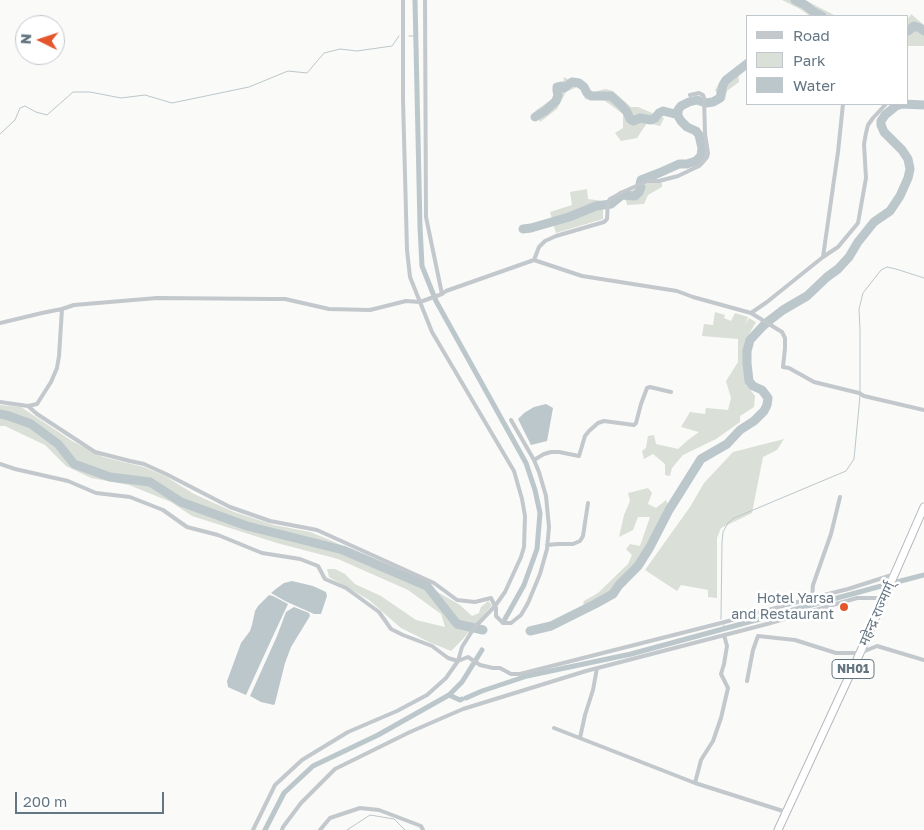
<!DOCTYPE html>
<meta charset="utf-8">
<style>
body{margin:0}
#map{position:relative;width:924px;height:830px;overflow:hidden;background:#fafaf8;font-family:"Golos Text",sans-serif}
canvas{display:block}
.legend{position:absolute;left:746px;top:15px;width:162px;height:90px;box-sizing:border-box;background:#fff;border:1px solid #c1c8cd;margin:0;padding:6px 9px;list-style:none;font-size:15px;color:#657683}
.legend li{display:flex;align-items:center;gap:10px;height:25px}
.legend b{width:25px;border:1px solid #c1c8cd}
.north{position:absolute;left:15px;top:15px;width:50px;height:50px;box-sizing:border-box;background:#fff;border:1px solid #c1c8cd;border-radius:50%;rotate:274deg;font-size:14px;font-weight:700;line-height:20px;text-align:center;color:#657683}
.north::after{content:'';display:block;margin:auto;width:18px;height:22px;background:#e4572e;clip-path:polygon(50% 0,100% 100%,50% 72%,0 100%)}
.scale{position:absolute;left:15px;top:792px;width:149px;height:22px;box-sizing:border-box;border:2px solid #657683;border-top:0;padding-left:6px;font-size:15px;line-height:18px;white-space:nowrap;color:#657683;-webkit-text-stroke:4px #fff;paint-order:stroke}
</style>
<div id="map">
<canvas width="924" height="830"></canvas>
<ul class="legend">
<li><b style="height:6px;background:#c3c8cc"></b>Road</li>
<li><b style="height:14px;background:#dadfd7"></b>Park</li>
<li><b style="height:14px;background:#bbc7cb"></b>Water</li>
</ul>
<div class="north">N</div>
<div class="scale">200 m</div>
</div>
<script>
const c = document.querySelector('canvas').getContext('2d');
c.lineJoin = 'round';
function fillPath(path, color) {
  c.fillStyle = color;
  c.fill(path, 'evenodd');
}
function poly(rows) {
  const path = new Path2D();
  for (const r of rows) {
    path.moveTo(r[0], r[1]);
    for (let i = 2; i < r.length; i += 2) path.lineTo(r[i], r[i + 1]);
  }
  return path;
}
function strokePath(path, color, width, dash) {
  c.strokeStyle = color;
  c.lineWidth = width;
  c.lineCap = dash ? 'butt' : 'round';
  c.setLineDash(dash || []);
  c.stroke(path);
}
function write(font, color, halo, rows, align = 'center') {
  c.font = font + ' "Golos Text","Noto Sans Devanagari",sans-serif';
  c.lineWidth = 5;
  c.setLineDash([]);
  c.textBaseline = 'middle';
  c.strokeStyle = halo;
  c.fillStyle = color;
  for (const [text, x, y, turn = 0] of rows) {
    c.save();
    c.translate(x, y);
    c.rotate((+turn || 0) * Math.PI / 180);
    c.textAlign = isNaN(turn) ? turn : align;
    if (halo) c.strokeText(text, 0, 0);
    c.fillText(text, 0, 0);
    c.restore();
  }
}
fillPath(poly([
 [782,0,805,0,836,16,810,16,800,9],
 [911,14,924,25,924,46,908,46,908,19],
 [738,71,739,82,727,91,725,100,717,105,709,105,708,99,718,96,715,90,723,77],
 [564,77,571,81,578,79,590,91,594,92,605,89,613,91,631,107,638,107,664,118,660,126,647,123,637,138,621,141,615,133,623,128,623,114,601,98,591,100,585,99,583,90,577,87,566,92,557,109,540,122,535,111,555,97,563,82],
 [649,183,662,183,662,187,648,195,644,204,627,205,624,194],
 [587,189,588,199,603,201,603,219,556,233,550,212,572,205,570,192],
 [715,312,725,315,724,318,731,321,735,313,748,317,745,325,749,318,756,322,747,338,743,362,747,385,755,396,754,407,740,416,740,422,716,439,683,455,672,468,670,476,665,475,665,464,653,454,644,459,642,451,646,448,648,436,654,435,656,444,678,449,688,440,699,432,681,427,690,412,705,414,706,408,728,410,731,398,726,381,738,362,738,339,702,336,704,324,713,325],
 [0,405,21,407,72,441,103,457,144,467,165,476,194,494,234,512,274,525,310,532,330,540,405,575,443,595,460,605,472,616,479,613,481,607,488,601,492,605,462,640,451,651,429,642,401,628,369,600,329,577,327,569,335,569,345,574,355,584,381,596,416,620,445,627,441,614,408,590,338,559,277,543,192,516,171,502,129,485,91,478,66,466,45,445,5,426,0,426],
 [784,439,777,450,763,457,752,513,721,528,717,538,717,598,708,597,708,590,681,585,677,591,645,570,690,507,704,483,733,452],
 [648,488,652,493,648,504,656,508,666,500,668,504,636,569,626,585,615,592,588,606,583,604,584,601,598,593,628,564,632,555,626,549,630,544,640,546,650,517,638,517,633,530,619,537,624,515,630,501,628,493]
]), '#dadfd7');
fillPath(poly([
 [546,404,553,408,547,441,531,445,518,419,524,413,534,407],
 [292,581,313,586,326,592,327,596,321,614,314,614,285,601,271,593,277,588,284,583],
 [269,595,273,596,288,604,273,636,246,695,230,688,228,687,227,681,241,643,250,631,252,625,255,611,258,606],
 [294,607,309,613,310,616,291,647,285,663,275,703,274,705,261,702,250,696,277,636,286,612]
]), '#bbc7cb');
strokePath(poly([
 [409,36,416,36],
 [0,134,15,120,20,108,25,106,36,112,47,115,73,92,90,92,121,98,145,95,172,103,249,87,288,71,307,73,324,53,340,49,357,51,392,46,399,36],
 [860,392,860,330,859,309,863,293,881,270,887,267,896,269,924,278],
 [721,619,722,542,723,532,728,523,734,518,846,471,854,459,860,396],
 [724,625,724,628],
 [347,830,370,815,394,819,405,830]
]), '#bbc7cb', 1);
strokePath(poly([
 [415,0,420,227,422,266,436,301,526,463,535,490,540,513,537,549,524,585,505,619],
 [897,582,924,575],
 [449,695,460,700,462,699],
 [466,698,482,691,527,676,631,654,885,585],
 [265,830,284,793,313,766,378,735,449,695,462,682,482,650]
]), '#bbc7cb', 5);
strokePath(poly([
 [795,0,805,5,814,12,822,16],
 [908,31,914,26,920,28,924,31],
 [535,117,545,111,556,101,558,95,557,91,557,87,561,86,564,88,572,82,579,83,584,87,587,93,591,96,611,96,621,105,627,112,630,119,633,121,640,118,651,120,655,118,659,113,663,111,675,114,678,112],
 [640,184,641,180,659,173,679,164,687,164,696,161,701,156,702,148,699,135,696,131,687,127,681,121,678,116,678,110,681,106,689,102,697,100,706,103,713,102,720,98,723,85,726,80,748,63],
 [523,229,531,228,569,217,596,206,611,204,622,195,635,196,639,192,641,187],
 [0,414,9,416,31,424,58,444,74,464,110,477,150,482,181,502,247,526,343,550,427,586,457,624,483,630],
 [530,631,551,626,595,604,613,594,619,585,638,566,650,547,669,510,701,459,727,444,740,430,754,421,764,411,767,405,768,398,762,390,753,386,749,381,747,363,747,351,750,340,763,326,770,320,783,310,807,296,827,277,838,269,849,257,858,242,874,222,890,211,900,196,908,178,910,169,908,159,902,150,884,132,881,125,881,121,885,115,896,106,902,104,924,105]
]), '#bbc7cb', 9);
const trunk = poly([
 [778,830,860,653,924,507]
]);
strokePath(trunk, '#b4b9bd', 9);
strokePath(poly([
 [425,0,426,217,442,294],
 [823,257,838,247,858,223,866,178,864,144,866,133,868,125,873,118,886,104],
 [534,260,539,247,545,241,556,236,604,222,607,219,608,202,610,199,625,191,648,181,659,181,678,176,699,166,703,162,707,157,708,153,705,134,704,98,703,95,699,93,690,95],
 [751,313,767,302,823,257,838,152,843,104],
 [0,323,42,313,62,309],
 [0,402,28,406,37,404,51,382,57,368,59,356,62,309,74,305,157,298,272,299,285,299,329,309,370,310,406,301,420,302,442,294,446,291,534,260,582,276,677,291,693,297,751,313,782,332,785,338,785,348,783,367,789,368,814,382,859,393,864,396,924,410],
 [28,406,37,414,95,452,130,461,144,464,166,474,230,507,270,521,317,530,434,583,457,600,475,602,491,598,496,608,496,616,503,623,511,623,521,615,528,603,540,574,547,549,549,527,546,496,539,472,534,460,511,420],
 [534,460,544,454,551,452,559,452,579,456,585,436,589,431,598,423,604,421,634,425,636,423,641,404,647,388,650,387,671,392],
 [0,464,15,469,68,481,96,493,130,497,163,510,187,527,218,535,262,553,300,559,318,566,325,579,346,588,379,612,391,629,403,635,432,646,448,658,458,661,468,657,480,665,493,668,500,668,511,674,520,674,721,623,812,598],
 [840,497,831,534,813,585,812,598,848,589,895,574],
 [547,545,558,544,573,544,580,541,583,536,588,503],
 [747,681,753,650,758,636,795,640,836,653,860,653,877,646,924,660],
 [554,728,695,783,786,812],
 [580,738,585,715,593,690,597,668],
 [695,783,701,760,713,741,721,718,728,688,721,674,724,664,727,646,724,635],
 [253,830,275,785,302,760,348,732,397,711,427,695,446,678,458,661,462,647,474,628,495,606,505,592,521,557,524,547,525,516,522,499,514,471,432,332,410,277,407,250,403,99,403,0],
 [282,830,283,827,301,803,335,769,410,732,463,709,586,671,767,624,857,598,879,598,884,594],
 [320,830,330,818,360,808,379,810,421,826,423,830]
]), '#c3c8cc', 4);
strokePath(trunk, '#fff', 7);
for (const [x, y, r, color] of [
 [844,607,5,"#e4572e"]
]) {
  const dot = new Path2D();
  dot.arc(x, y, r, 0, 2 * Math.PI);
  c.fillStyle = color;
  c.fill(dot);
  strokePath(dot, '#fff', 2);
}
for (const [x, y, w] of [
 [853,669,42]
]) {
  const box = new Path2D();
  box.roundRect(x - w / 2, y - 9.5, w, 19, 4);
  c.fillStyle = '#fff';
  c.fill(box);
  strokePath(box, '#657683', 1);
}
write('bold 12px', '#657683', null, [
 ["NH01",853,669]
]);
write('14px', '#657683', '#fff', [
 ["Hotel Yarsa",834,599],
 ["and Restaurant",834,615]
], 'right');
write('14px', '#657683', '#fff', [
 ["महेन्द्र राज्मार्ग्",877,614,-66]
]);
</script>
